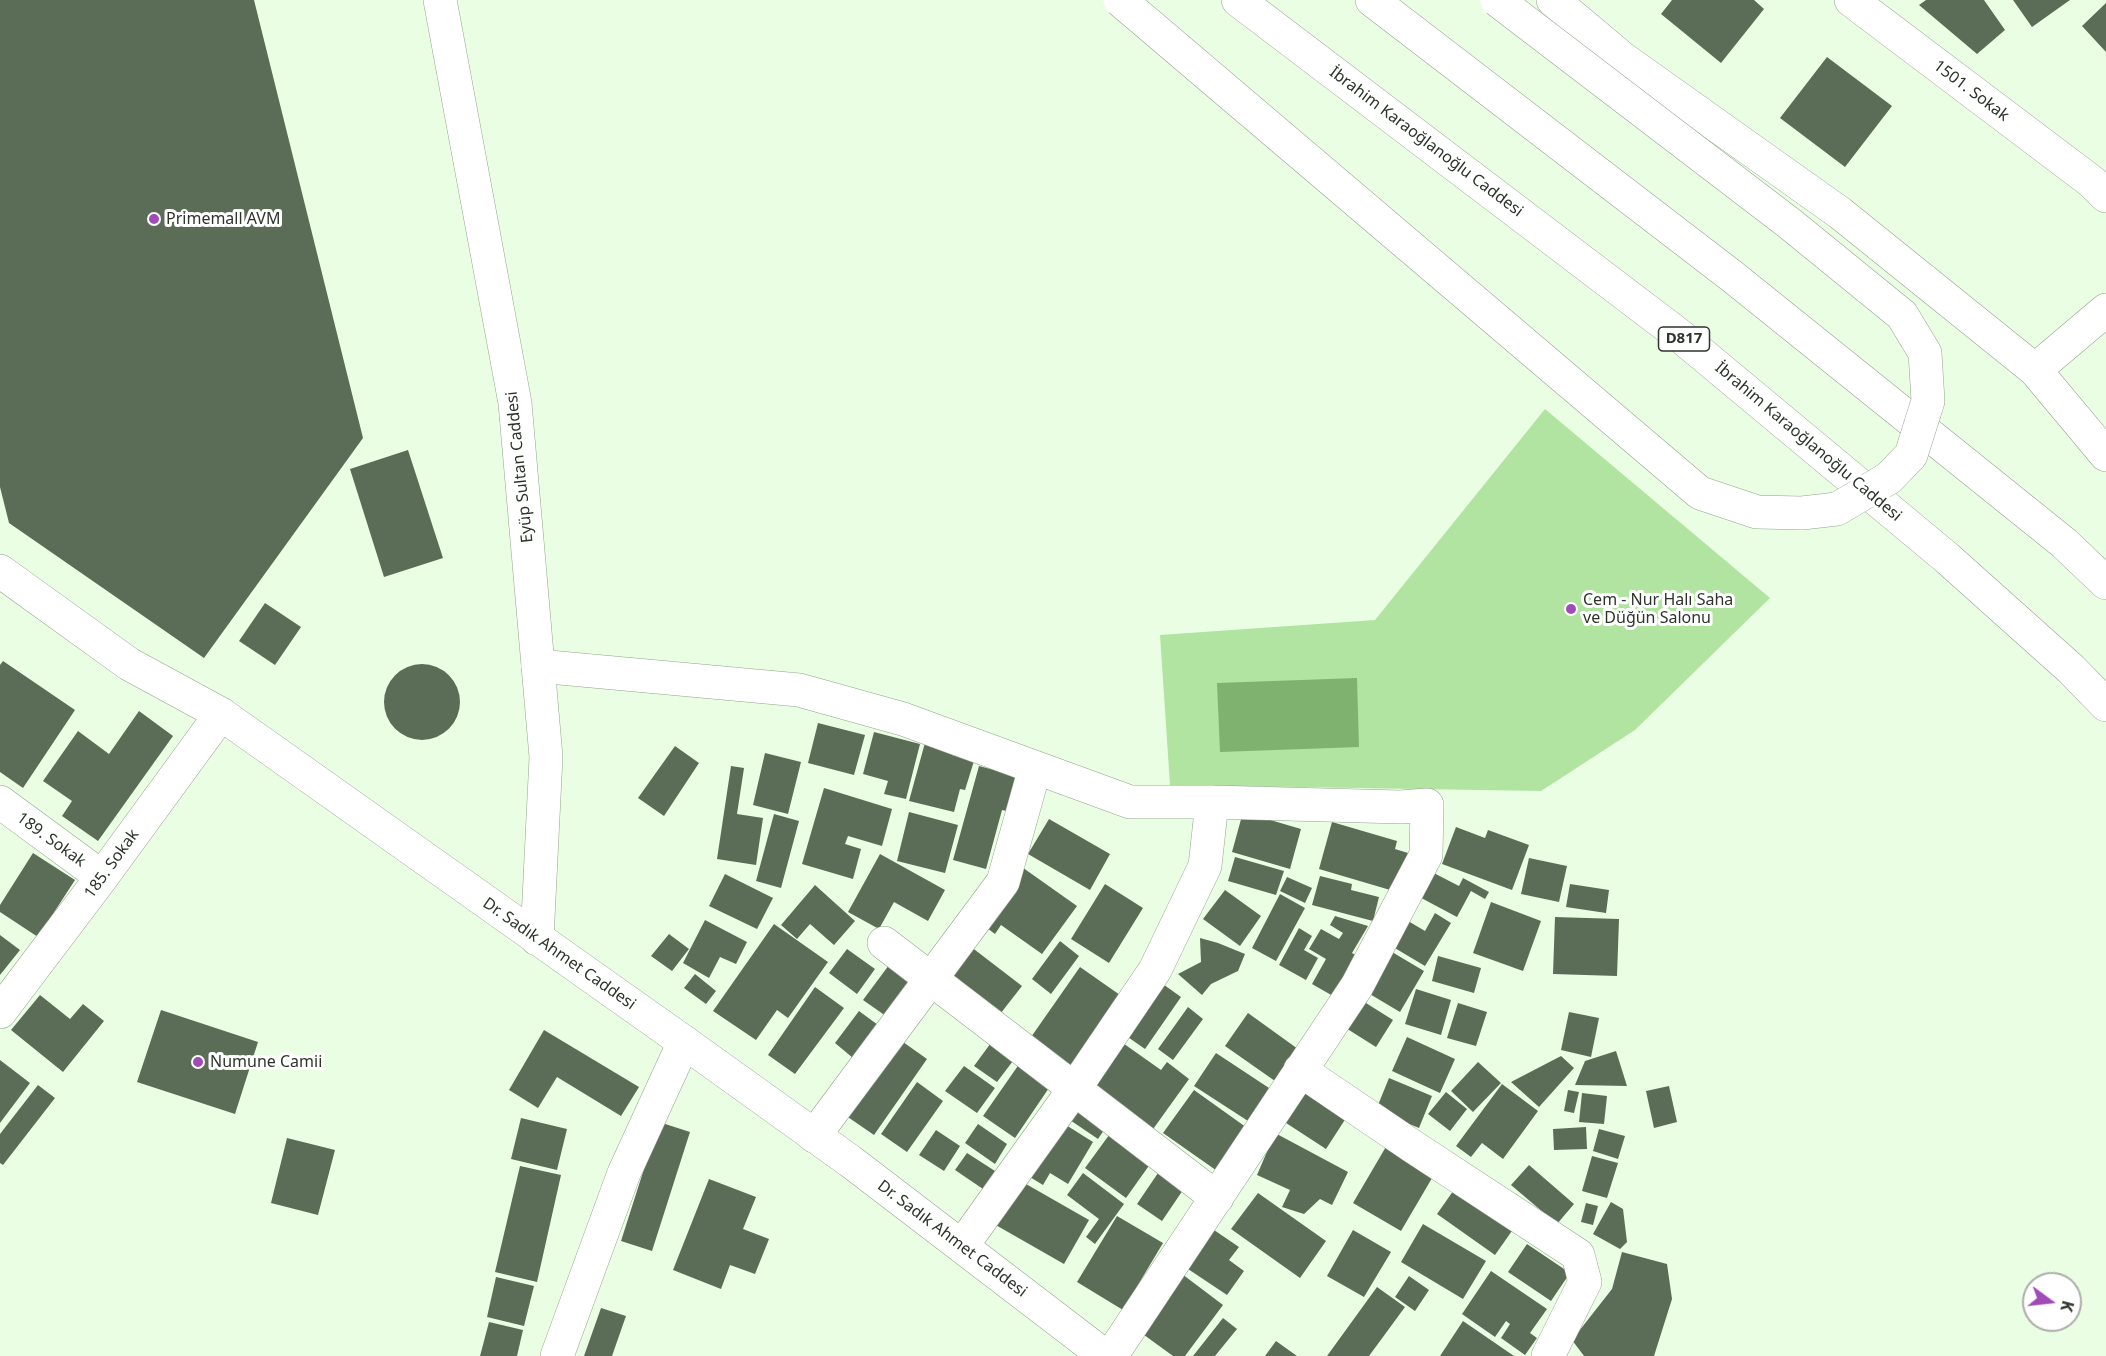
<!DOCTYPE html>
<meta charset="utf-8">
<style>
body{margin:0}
#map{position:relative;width:2106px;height:1356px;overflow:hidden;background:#eafee3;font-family:"Noto Sans",sans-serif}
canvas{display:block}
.north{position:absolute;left:2022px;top:1272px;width:60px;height:60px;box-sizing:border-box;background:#fff;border:2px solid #abaeaa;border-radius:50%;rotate:105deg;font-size:16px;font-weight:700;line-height:24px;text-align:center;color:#2d352b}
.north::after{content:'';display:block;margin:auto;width:21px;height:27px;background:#a04bb8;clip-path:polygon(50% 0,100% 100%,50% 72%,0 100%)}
</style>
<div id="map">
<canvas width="2106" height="1356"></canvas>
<div class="north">K</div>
</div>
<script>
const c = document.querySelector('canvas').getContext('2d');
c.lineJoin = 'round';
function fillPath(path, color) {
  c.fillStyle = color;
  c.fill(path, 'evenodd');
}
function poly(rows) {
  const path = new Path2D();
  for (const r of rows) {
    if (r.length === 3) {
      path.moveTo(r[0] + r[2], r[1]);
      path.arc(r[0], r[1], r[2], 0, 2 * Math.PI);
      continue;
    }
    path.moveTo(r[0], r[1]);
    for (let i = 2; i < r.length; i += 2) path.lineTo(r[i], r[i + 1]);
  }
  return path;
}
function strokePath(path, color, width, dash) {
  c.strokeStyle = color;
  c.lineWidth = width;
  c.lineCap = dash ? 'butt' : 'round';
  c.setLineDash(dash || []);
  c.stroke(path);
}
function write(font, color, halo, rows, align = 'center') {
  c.font = font + ' "Noto Sans",sans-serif';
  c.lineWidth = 6;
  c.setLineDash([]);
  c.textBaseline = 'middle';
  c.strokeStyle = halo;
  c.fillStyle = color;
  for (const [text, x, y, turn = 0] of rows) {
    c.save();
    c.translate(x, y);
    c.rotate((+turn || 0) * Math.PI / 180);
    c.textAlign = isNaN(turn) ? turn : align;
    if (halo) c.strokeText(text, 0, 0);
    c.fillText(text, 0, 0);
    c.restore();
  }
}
fillPath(poly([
 [1545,409,1770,598,1635,730,1541,791,1170,785,1160,635,1375,620]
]), '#b1e4a1');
fillPath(poly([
 [1357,678,1359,747,1220,752,1217,683]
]), '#7fb26e');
fillPath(poly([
 [0,0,254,0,363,438,204,658,9,523,0,487],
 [1672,0,1754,0,1764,9,1721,63,1661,14],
 [1926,0,1984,0,2005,30,1977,54,1919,5],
 [2013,0,2070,0,2032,27],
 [2106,3,2106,52,2082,26],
 [1827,57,1892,106,1845,167,1780,118],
 [408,450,443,558,384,577,350,469],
 [265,603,301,627,275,665,239,641],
 [3,661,75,710,23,788,0,772,0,665],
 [422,702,38],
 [139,711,173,736,98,841,62,816,72,801,43,781,78,731,109,754],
 [818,723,865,735,854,775,808,763],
 [874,732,920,744,906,799,884,794,888,781,863,774],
 [926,739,954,747,952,755,974,761,965,790,960,789,954,812,909,801],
 [675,746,699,763,664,816,638,798],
 [765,753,801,762,788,814,753,805],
 [731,766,744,768,737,814,763,818,756,865,717,859],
 [979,766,1021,777,1012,812,1002,810,986,869,953,860],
 [824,788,892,809,882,846,848,836,845,844,861,849,853,879,802,864],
 [909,812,958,825,945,873,897,861],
 [1243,812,1301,829,1290,869,1232,852],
 [774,814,799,821,781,888,756,881],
 [1049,819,1110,854,1090,890,1028,854],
 [1332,822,1397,841,1395,849,1408,853,1397,892,1319,869],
 [1456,827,1485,838,1488,830,1529,845,1512,890,1442,864],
 [33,853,75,880,38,937,0,912,0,905],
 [880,854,945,890,928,921,894,902,879,929,848,912],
 [1235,857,1284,871,1276,895,1228,881],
 [1529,858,1567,866,1559,902,1521,894],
 [1019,865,1077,906,1042,954,1001,925,995,934,979,922],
 [1424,868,1459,886,1463,878,1489,892,1485,899,1471,891,1457,917,1410,892],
 [725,874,773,898,757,929,709,906],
 [1320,876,1352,884,1351,890,1379,897,1373,921,1312,905],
 [1287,877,1312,888,1305,903,1280,891],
 [1105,884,1143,908,1109,963,1071,939],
 [1570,884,1609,890,1606,913,1566,907],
 [815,885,855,921,834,945,810,924,797,939,781,925],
 [1225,890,1261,916,1240,946,1203,919],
 [1280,894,1305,908,1276,961,1252,948],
 [1491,902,1541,921,1523,971,1473,953],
 [1435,913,1451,923,1425,966,1388,944,1403,918,1425,931],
 [1335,916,1368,926,1352,953,1357,956,1333,996,1312,984,1326,959,1309,949,1321,929,1339,939,1343,933,1330,925],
 [1555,917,1619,919,1617,976,1553,974],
 [705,920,747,942,736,964,720,957,709,978,683,963],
 [774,924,828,962,788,1018,777,1010,756,1040,713,1011],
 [1299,928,1312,936,1304,950,1318,958,1306,980,1279,965],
 [669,934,689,949,672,971,651,956],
 [0,935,20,950,0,975],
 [1200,938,1218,943,1245,954,1238,971,1211,984,1202,995,1178,974,1201,962],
 [1060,941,1079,956,1051,994,1032,979],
 [966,943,1022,986,997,1018,942,975],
 [847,949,875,969,857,994,829,973],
 [1387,949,1424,971,1400,1012,1363,990],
 [1438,956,1481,968,1474,993,1432,981],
 [889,965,919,987,893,1021,863,1000],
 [1080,967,1120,995,1070,1068,1029,1040],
 [695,974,716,991,706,1004,684,988],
 [1160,982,1181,997,1145,1049,1125,1035],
 [815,987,844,1008,795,1074,768,1055],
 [1416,989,1451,1000,1441,1035,1405,1024],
 [40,995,70,1019,83,1004,104,1021,63,1072,11,1030],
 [1358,998,1393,1020,1376,1047,1341,1025],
 [1458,1003,1487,1012,1476,1046,1447,1038],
 [1188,1007,1203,1019,1173,1060,1158,1049],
 [161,1010,258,1042,235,1114,137,1082],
 [859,1011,878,1025,853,1058,835,1043],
 [1569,1012,1599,1018,1591,1057,1561,1050],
 [1248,1013,1298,1049,1275,1081,1225,1046],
 [544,1030,639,1087,621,1116,557,1077,538,1108,509,1090],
 [996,1036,1019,1053,997,1082,974,1066],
 [896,1037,927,1059,874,1135,842,1113],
 [1407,1037,1455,1059,1440,1093,1392,1071],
 [1120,1041,1161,1070,1167,1062,1189,1079,1151,1132,1087,1087],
 [1616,1051,1627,1086,1575,1085,1585,1061],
 [1216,1053,1269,1088,1248,1121,1194,1086],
 [1561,1056,1574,1068,1539,1107,1511,1082],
 [0,1060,30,1083,0,1123],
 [1022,1060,1053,1082,1015,1138,983,1116],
 [1478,1062,1501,1083,1473,1112,1451,1091],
 [964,1066,995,1088,977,1113,945,1091],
 [1389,1078,1432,1096,1419,1128,1376,1110],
 [917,1082,943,1101,907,1152,881,1134],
 [1502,1084,1538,1111,1503,1159,1482,1143,1471,1157,1456,1146],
 [38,1085,55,1098,3,1165,0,1163,0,1134],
 [1669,1086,1677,1122,1654,1128,1646,1091],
 [1305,1087,1348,1115,1326,1149,1283,1121],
 [1194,1090,1250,1130,1220,1173,1163,1133],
 [1568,1090,1579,1092,1574,1113,1564,1111],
 [1446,1092,1467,1109,1450,1131,1428,1114],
 [1582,1093,1607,1096,1604,1124,1579,1122],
 [1077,1103,1108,1124,1098,1139,1067,1118],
 [521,1118,567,1129,557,1170,511,1159],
 [1058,1120,1093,1142,1068,1184,1050,1173,1043,1185,1025,1174],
 [659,1122,690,1132,652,1251,621,1241],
 [978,1124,1007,1144,995,1164,965,1143],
 [1586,1127,1587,1149,1554,1150,1553,1129],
 [1599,1129,1625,1136,1618,1159,1593,1151],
 [936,1130,960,1146,944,1171,919,1155],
 [1112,1131,1153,1160,1126,1198,1085,1168],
 [1275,1133,1348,1172,1332,1205,1320,1199,1304,1214,1282,1207,1290,1190,1257,1175],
 [287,1138,335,1150,318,1215,271,1203],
 [1387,1145,1435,1173,1401,1231,1353,1203],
 [967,1153,995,1171,983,1189,955,1170],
 [1592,1156,1618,1163,1607,1198,1582,1191],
 [1529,1165,1574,1204,1557,1224,1511,1185],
 [520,1166,561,1175,537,1282,495,1272],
 [1083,1173,1124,1204,1095,1244,1086,1237,1099,1219,1067,1195],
 [1158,1173,1183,1190,1162,1221,1137,1204],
 [709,1179,756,1197,743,1229,769,1239,755,1274,730,1265,721,1289,673,1270],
 [1019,1180,1089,1220,1064,1264,994,1224],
 [1456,1187,1514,1228,1495,1255,1437,1214],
 [1258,1193,1326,1241,1300,1278,1231,1229],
 [1611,1202,1623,1209,1627,1242,1620,1249,1593,1234],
 [1586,1203,1598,1206,1593,1225,1581,1222],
 [1117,1216,1163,1243,1123,1310,1077,1282],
 [1423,1224,1486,1261,1463,1299,1401,1262],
 [1214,1230,1239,1247,1229,1260,1244,1271,1227,1295,1188,1269],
 [1353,1230,1391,1252,1364,1297,1327,1276],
 [1527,1244,1570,1273,1551,1301,1508,1272],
 [1622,1252,1667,1264,1672,1299,1654,1356,1584,1356,1572,1340,1612,1289],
 [1491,1271,1547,1309,1530,1333,1537,1338,1525,1355,1501,1338,1510,1324,1506,1321,1495,1337,1462,1314],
 [1182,1274,1223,1305,1185,1356,1173,1356,1140,1332],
 [1409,1276,1429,1290,1415,1311,1395,1297],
 [496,1277,534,1286,524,1326,487,1317],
 [1377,1287,1405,1307,1369,1356,1327,1356],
 [601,1308,626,1316,612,1356,584,1356],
 [1223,1318,1237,1329,1215,1356,1193,1356],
 [1463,1321,1514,1356,1440,1356],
 [489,1322,523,1330,517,1356,480,1356],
 [1276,1341,1297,1356,1265,1356]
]), '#5c6d57');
const street = poly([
 [1851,0,2092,182,2106,196],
 [2035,370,2106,310],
 [538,666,799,690,903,719,1130,802,1212,802,1400,807,1427,805,1426,855,1357,986,1111,1356],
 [0,802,102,877],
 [884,943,1217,1198],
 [0,1012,102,877,221,714],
 [1300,1070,1412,1146,1578,1255,1585,1282,1548,1356],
 [814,1136,1003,882,1035,768],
 [962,1246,1075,1088,1155,970,1205,866,1212,802],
 [557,1356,624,1173,684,1042]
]);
const secondary = poly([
 [440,0,515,403,546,757,537,939],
 [0,571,129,664,221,714,684,1042,850,1161,1105,1356]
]);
const primary = poly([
 [1553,0,1622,58,1840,213,2035,370,2106,455]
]);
const highway = poly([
 [1238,0,1679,335,1947,558,2071,669,2106,705],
 [1372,0,1733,277,2064,543,2106,583]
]);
strokePath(street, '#92a48c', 34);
strokePath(secondary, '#92a48c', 34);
strokePath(primary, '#92a48c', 34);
strokePath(highway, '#92a48c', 34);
strokePath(street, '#fff', 33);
strokePath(secondary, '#fff', 33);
strokePath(primary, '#fff', 33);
strokePath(highway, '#fff', 33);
const primaryBridge = poly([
 [1120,0,1700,493,1757,512,1802,513,1837,509,1889,478,1911,455,1928,401,1925,353,1902,315,1789,223,1497,0]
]);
strokePath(primaryBridge, '#92a48c', 34, []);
strokePath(primaryBridge, '#fff', 33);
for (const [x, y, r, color] of [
 [154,219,6,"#a04bb8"],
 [1571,609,6,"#a04bb8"],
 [198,1062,6,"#a04bb8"]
]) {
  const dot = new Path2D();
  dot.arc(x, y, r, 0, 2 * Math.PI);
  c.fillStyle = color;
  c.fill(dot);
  strokePath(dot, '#fff', 2);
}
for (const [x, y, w] of [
 [1684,339,51]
]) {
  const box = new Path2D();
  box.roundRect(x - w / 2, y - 12, w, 24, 4.5);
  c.fillStyle = '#fff';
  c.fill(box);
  strokePath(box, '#2d352b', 1.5);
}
write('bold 15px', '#2d352b', null, [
 ["D817",1684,339]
]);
write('16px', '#2d352b', '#fff', [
 ["1501. Sokak",1971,91,37],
 ["İbrahim Karaoğlanoğlu Caddesi",1426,142,37],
 ["İbrahim Karaoğlanoğlu Caddesi",1808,442,40],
 ["Eyüp Sultan Caddesi",520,467,-96],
 ["189. Sokak",51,840,36],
 ["185. Sokak",112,864,-54],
 ["Dr. Sadık Ahmet Caddesi",559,954,35],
 ["Dr. Sadık Ahmet Caddesi",952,1239,37]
]);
write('16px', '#2d352b', '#fff', [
 ["Primemall AVM",166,219],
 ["Cem - Nur Halı Saha",1583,600],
 ["ve Düğün Salonu",1583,618],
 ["Numune Camii",210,1062]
], 'left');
</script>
